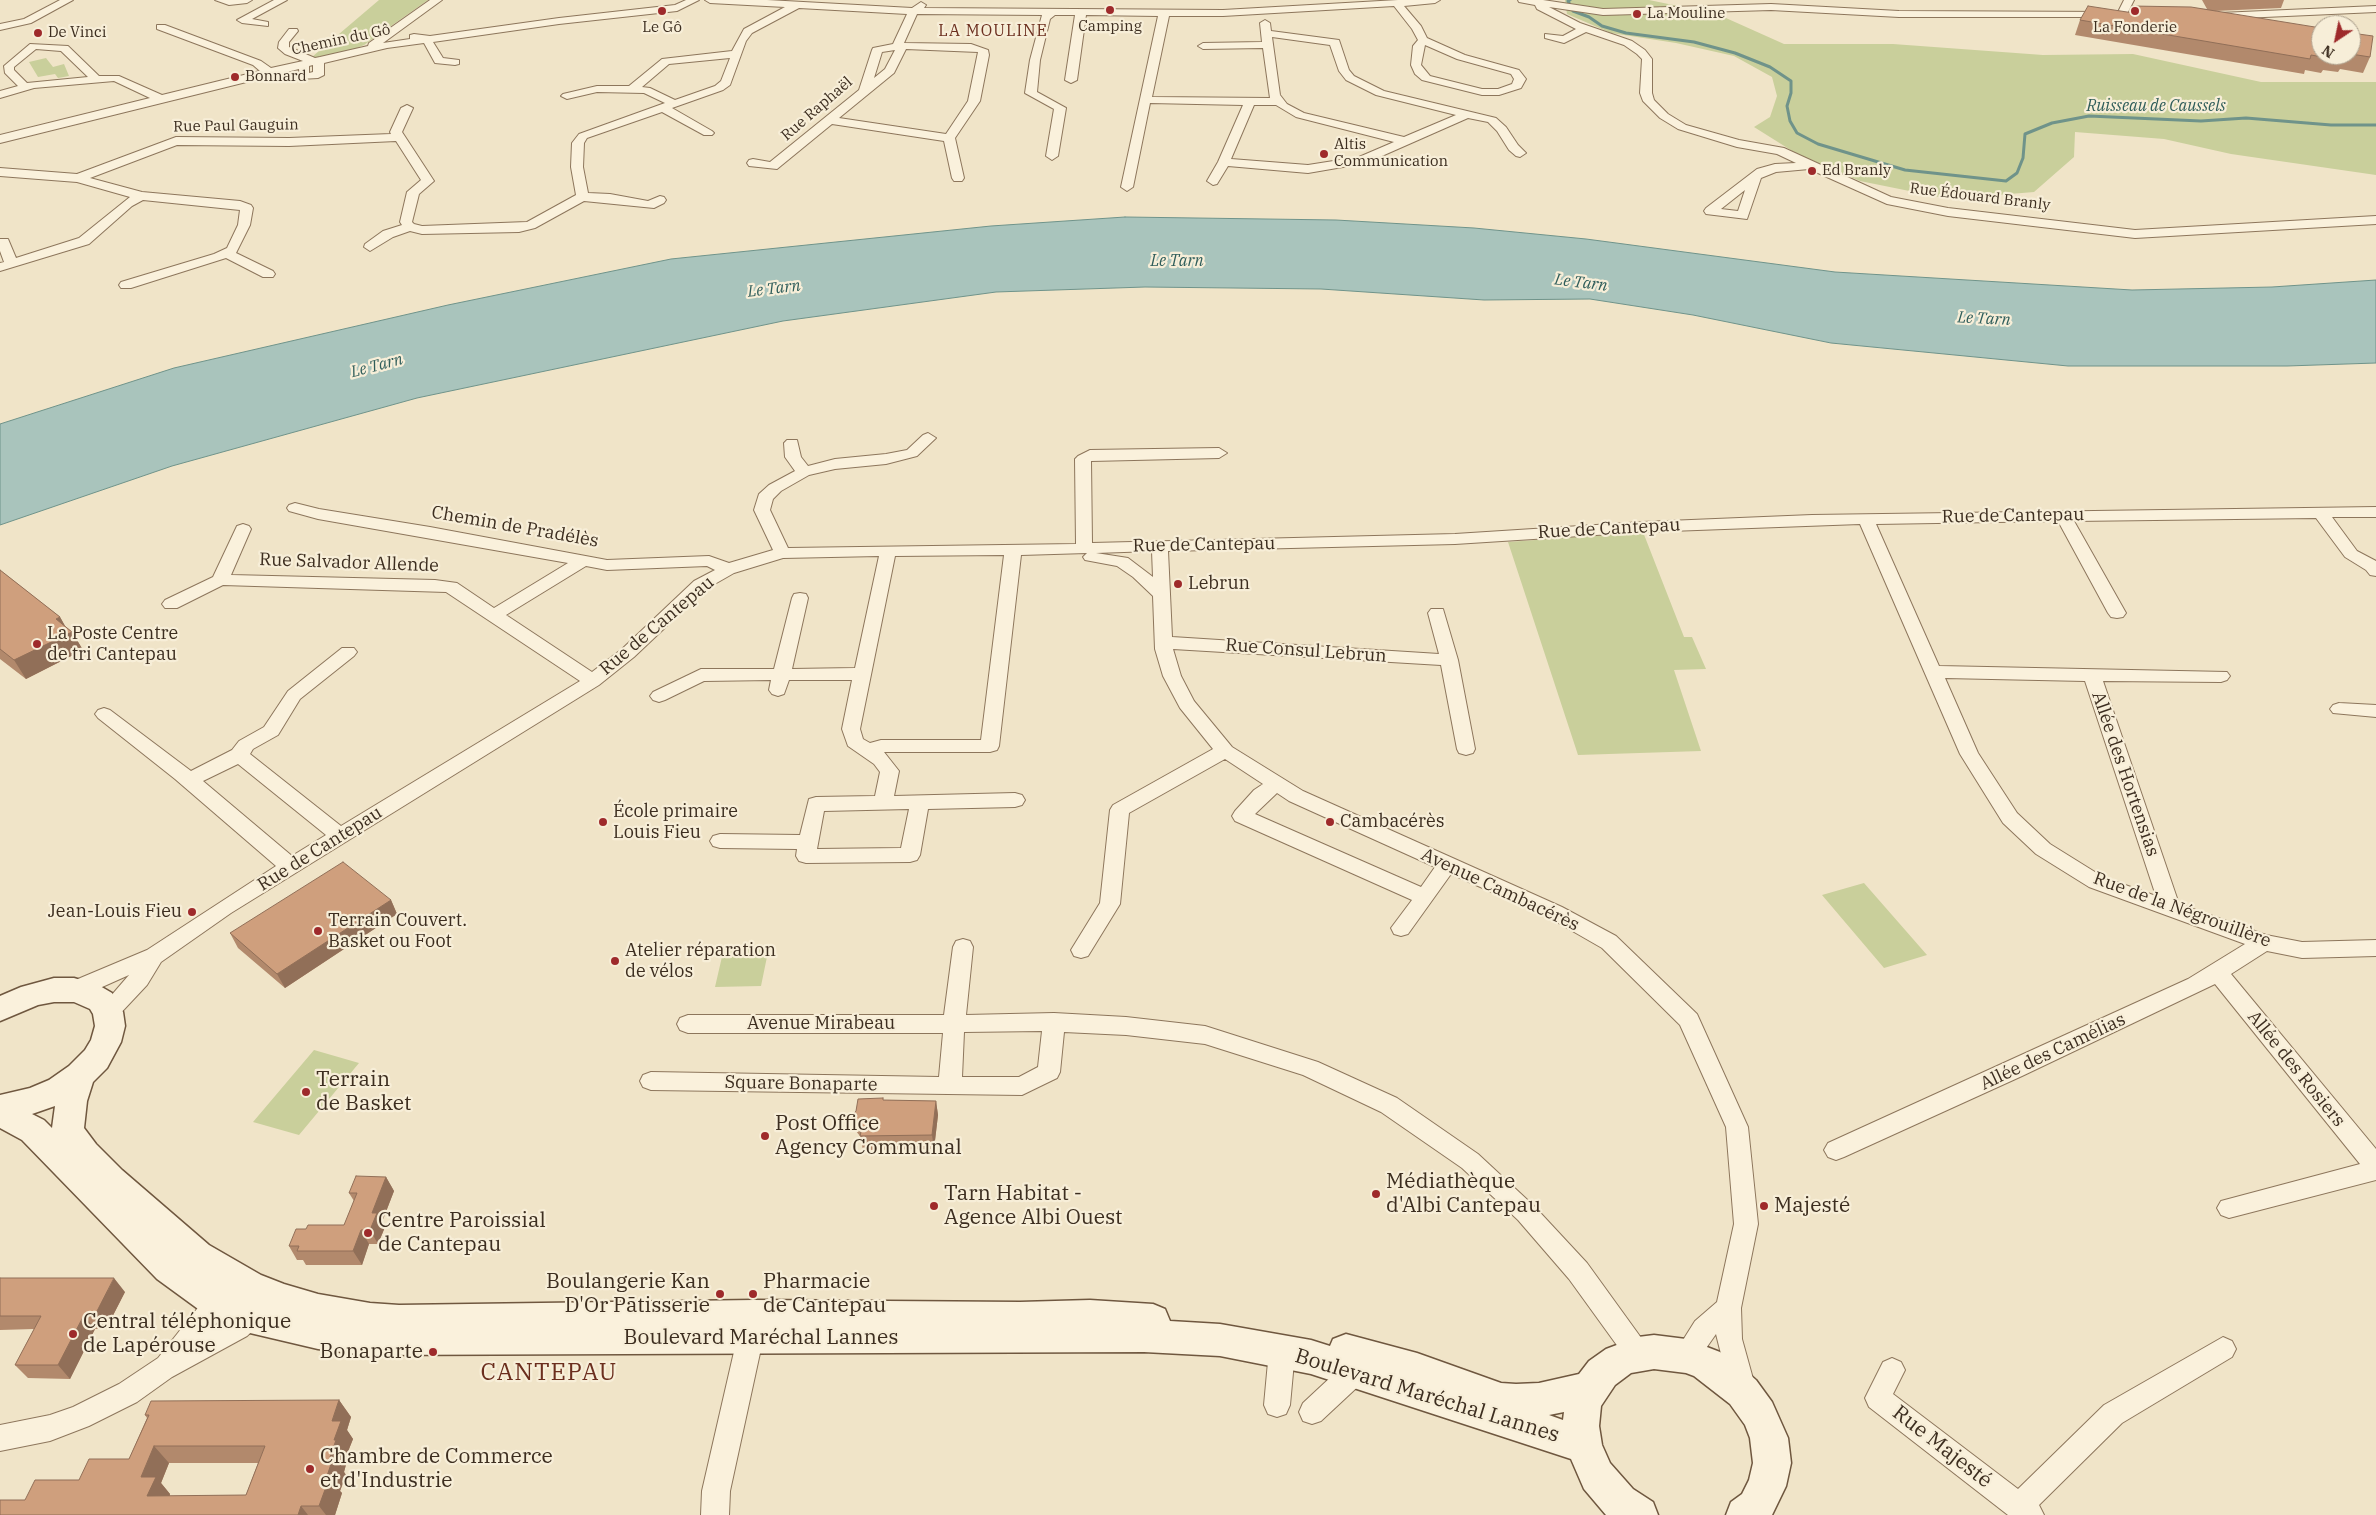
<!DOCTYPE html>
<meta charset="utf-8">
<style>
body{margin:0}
#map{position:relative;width:2376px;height:1515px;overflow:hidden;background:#f0e4c8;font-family:"IBM Plex Serif",serif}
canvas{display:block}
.north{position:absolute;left:2311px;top:15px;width:50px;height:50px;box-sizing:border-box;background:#f7eed8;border:1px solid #ada18e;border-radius:50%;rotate:214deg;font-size:14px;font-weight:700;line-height:20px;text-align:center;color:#3d2e20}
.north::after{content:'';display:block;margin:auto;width:18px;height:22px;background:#9e2a2b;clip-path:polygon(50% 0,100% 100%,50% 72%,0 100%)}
</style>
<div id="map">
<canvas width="2376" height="1515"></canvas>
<div class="north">N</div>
</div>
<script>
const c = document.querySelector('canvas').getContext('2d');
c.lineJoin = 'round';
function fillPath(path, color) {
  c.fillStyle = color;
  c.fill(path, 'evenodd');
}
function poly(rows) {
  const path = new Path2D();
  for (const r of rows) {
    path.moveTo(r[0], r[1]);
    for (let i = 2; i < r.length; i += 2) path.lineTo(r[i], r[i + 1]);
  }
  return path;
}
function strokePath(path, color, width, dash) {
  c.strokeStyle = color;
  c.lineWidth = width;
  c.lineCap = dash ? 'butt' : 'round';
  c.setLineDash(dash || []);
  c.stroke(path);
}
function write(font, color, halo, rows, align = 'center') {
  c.font = font + ' "IBM Plex Serif",serif';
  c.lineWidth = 4.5;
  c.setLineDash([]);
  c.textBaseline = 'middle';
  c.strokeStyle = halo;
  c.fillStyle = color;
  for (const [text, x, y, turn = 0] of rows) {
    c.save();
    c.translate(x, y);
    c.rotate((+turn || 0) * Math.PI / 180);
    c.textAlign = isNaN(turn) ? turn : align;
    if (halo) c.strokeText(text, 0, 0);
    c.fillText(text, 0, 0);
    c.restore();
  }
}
fillPath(poly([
 [379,0,428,0,364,45,350,51,317,58,312,57],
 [1565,0,1649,0,1717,14,1784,44,1893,44,2043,55,2133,54,2261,82,2376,82,2376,175,2231,154,2164,139,2075,132,2074,157,2034,192,1949,199,1860,181,1797,154,1754,127,1770,117,1777,96,1772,77,1734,56,1676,43,1611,33,1567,14],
 [46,58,53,67,64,64,69,76,58,78,55,74,38,77,29,62],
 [1643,532,1684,637,1692,637,1706,669,1674,670,1701,751,1578,755,1508,542],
 [1864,883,1927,955,1884,968,1822,895],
 [769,947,761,986,715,987,724,948],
 [314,1050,359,1063,299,1135,253,1122]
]), '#c9cf9b');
const water = poly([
 [1125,217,1336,220,1474,228,1586,239,1835,272,2132,290,2272,287,2376,280,2376,363,2287,366,2068,366,1831,343,1693,315,1590,299,1484,300,1321,289,1145,287,996,292,783,321,417,398,172,466,0,525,0,424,174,368,448,305,671,259,991,226,1125,217]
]);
fillPath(water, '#a9c4bc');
strokePath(water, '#6f938a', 1);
strokePath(poly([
 [1570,0,1568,1,1573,11,1589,17,1602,26,1626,33,1694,42,1735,53,1770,67,1791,81,1791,93,1787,106,1790,121,1797,133,1818,144,1905,170,2006,181,2017,173,2023,158,2025,134,2052,123,2089,116,2201,121,2246,118,2331,125,2376,125]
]), '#6f938a', 3);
const street = poly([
 [60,0,73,0,31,23,0,30,0,24,24,19,60,0],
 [215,0,252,0,247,3,229,5,215,0],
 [274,0,287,0,252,19,268,22,268,26,242,23,237,20,274,0],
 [430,0,442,0,383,43,410,39,410,35,414,34,430,36,559,18,675,5,686,0,699,0,677,11,559,24,433,42,443,58,459,60,459,64,455,65,435,63,424,43,387,48,324,63,324,75,318,78,300,79,299,69,0,143,0,135,150,98,114,81,34,88,0,98,0,91,18,86,5,73,4,66,30,44,68,46,99,76,119,76,162,95,260,71,253,65,157,29,157,25,165,25,261,61,271,68,303,61,285,54,278,48,279,42,289,29,297,29,298,31,289,42,289,47,315,58,320,57,368,46,369,43,430,0],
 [36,49,61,51,88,77,27,83,14,70,14,67,36,49],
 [313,65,313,72,309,73,309,66,313,65],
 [705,0,767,0,912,8,921,2,926,5,924,8,1223,10,1398,0,1440,0,1435,3,1404,6,1421,26,1427,38,1465,55,1519,70,1526,79,1521,88,1499,95,1482,95,1422,80,1415,74,1411,65,1413,46,1418,40,1412,29,1394,6,1223,16,1169,16,1152,97,1270,98,1263,48,1203,49,1198,46,1203,43,1262,42,1260,23,1265,20,1270,23,1271,31,1339,40,1349,70,1354,76,1384,91,1496,118,1506,127,1518,145,1526,153,1520,157,1516,156,1509,150,1497,131,1488,122,1468,118,1366,163,1308,173,1228,166,1217,184,1213,185,1207,181,1218,162,1243,105,1150,103,1133,187,1127,191,1121,187,1158,16,1086,15,1077,80,1071,83,1065,80,1075,15,1055,15,1050,19,1040,60,1037,92,1066,108,1058,156,1052,160,1046,156,1054,109,1025,93,1030,60,1042,15,917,14,904,43,971,44,988,50,989,55,980,101,955,138,964,178,962,181,954,181,952,178,944,141,832,124,777,169,749,166,747,163,749,160,753,159,770,162,859,90,872,50,873,48,893,44,907,14,799,8,752,33,746,41,730,85,723,90,672,108,712,131,714,133,712,135,704,135,662,112,587,138,584,143,583,167,588,193,610,194,648,201,660,196,664,197,666,200,664,203,654,208,584,201,535,228,519,232,422,234,410,231,393,237,370,251,364,247,365,244,383,231,402,225,400,222,407,192,421,180,396,141,289,146,177,145,90,178,142,192,240,201,251,205,253,208,250,225,236,253,273,271,275,274,273,277,263,277,226,258,131,288,121,288,119,285,121,282,214,254,227,248,238,225,240,210,143,200,132,206,89,244,0,271,0,263,4,262,0,251,0,239,8,239,16,258,79,238,130,197,77,182,0,176,0,168,77,174,176,137,289,138,391,134,390,132,401,108,407,105,413,108,402,132,434,181,419,194,412,222,414,224,422,226,527,222,576,195,571,167,572,143,579,134,665,103,644,93,597,92,567,99,561,96,563,94,597,86,629,86,662,59,732,51,744,29,785,7,710,3,705,0],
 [1272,37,1330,45,1339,71,1346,80,1376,95,1456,115,1404,137,1304,113,1287,104,1280,95,1272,37],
 [1425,45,1457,59,1511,74,1514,79,1512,84,1498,89,1482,89,1430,76,1421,65,1425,45],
 [906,49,978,52,968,101,946,134,839,118,894,73,906,49],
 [895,50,885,69,874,78,882,52,895,50],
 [730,58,721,81,715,86,675,100,650,88,642,87,669,64,730,58],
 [1254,105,1276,105,1296,117,1394,142,1359,157,1308,165,1231,159,1254,105],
 [1518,0,1543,0,1603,9,1771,4,1899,11,2111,12,2111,16,2107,17,1899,17,1771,10,1603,15,1549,7,1580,23,1632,41,1645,50,1652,59,1652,93,1654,100,1668,114,1686,125,1739,140,1784,148,1891,197,1948,208,2135,230,2376,216,2376,224,2135,238,1948,216,1887,204,1809,169,1776,172,1761,178,1747,219,1706,214,1704,211,1706,208,1757,169,1775,164,1796,163,1777,154,1737,147,1678,129,1660,118,1643,101,1640,93,1642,59,1637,54,1624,45,1586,32,1564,43,1545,38,1545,34,1563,36,1576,29,1537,9,1535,5,1519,2,1518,0],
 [1745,190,1738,211,1721,209,1745,190],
 [2124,0,2134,0,2126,16,2122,17,2117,14,2124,0],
 [2376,6,2376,12,2220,19,2215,16,2220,13,2376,6],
 [928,433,936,438,917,456,886,464,835,469,809,475,781,491,773,499,770,510,788,548,1076,544,1075,459,1078,456,1090,450,1219,448,1227,453,1219,458,1091,461,1092,543,1455,534,1643,522,1812,515,2376,507,2376,517,2332,517,2357,551,2376,561,2376,576,2370,575,2366,570,2345,557,2316,518,2074,521,2126,613,2123,617,2117,618,2111,617,2108,613,2058,521,1876,524,1939,666,2227,672,2230,676,2227,680,2221,682,2103,681,2179,904,2266,935,2302,942,2376,940,2376,956,2302,958,2267,951,2231,974,2376,1149,2376,1180,2229,1218,2221,1215,2217,1208,2221,1201,2360,1164,2215,984,2022,1076,1844,1157,1836,1160,1828,1157,1824,1150,1828,1143,2188,979,2245,944,2089,887,2036,854,2003,823,1960,754,1860,524,1643,532,1455,544,1168,551,1172,637,1439,654,1428,613,1431,609,1443,609,1458,660,1475,749,1473,753,1466,755,1459,753,1457,749,1441,665,1173,649,1181,676,1194,701,1232,747,1303,791,1562,907,1616,936,1697,1014,1748,1127,1758,1224,1741,1308,1742,1339,1755,1386,1751,1395,1742,1398,1733,1395,1729,1386,1716,1334,1695,1364,1686,1368,1677,1364,1673,1356,1695,1321,1717,1302,1734,1224,1726,1127,1680,1025,1602,948,1548,917,1451,874,1408,934,1401,936,1394,934,1391,928,1412,900,1235,821,1232,816,1235,811,1254,790,1263,784,1225,759,1129,813,1120,904,1088,956,1081,958,1074,956,1071,950,1100,903,1110,810,1113,805,1213,749,1180,708,1163,676,1155,649,1153,596,1133,577,1117,566,1085,560,1083,557,1087,553,1021,555,999,746,997,750,990,752,884,752,899,771,894,796,1015,793,1022,795,1025,800,1022,805,1015,807,928,809,920,855,917,860,910,862,806,863,799,861,796,856,797,849,720,848,713,846,710,841,713,836,720,834,800,835,809,799,816,797,875,796,880,772,874,764,848,746,842,729,852,680,789,680,784,694,778,696,772,694,769,690,771,680,704,681,665,700,659,702,653,700,650,696,653,692,701,669,774,669,792,598,794,594,800,593,806,594,808,598,792,669,855,668,879,556,783,558,734,573,706,589,634,657,599,685,231,913,161,962,147,985,116,1018,108,1021,100,1018,97,1012,129,975,82,996,74,998,66,996,63,990,66,984,147,950,276,866,175,779,98,718,95,714,98,710,104,708,110,710,191,771,232,750,239,741,264,727,288,691,342,648,354,648,357,652,354,656,300,699,278,735,253,749,250,754,341,826,580,681,446,592,223,585,177,608,165,608,162,604,165,600,213,577,237,526,243,524,249,526,251,529,231,575,435,580,457,583,494,608,568,563,318,519,289,511,287,508,289,505,295,503,319,509,430,527,607,560,709,556,729,563,773,550,754,510,759,494,769,485,795,471,785,457,784,443,787,440,797,440,801,457,808,466,835,459,886,454,907,450,923,435,928,433],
 [1152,551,1153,577,1128,558,1096,553,1152,551],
 [1004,555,981,740,881,740,870,743,863,739,860,729,895,556,1004,555],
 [586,566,607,570,707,566,715,570,694,581,622,649,592,672,506,615,586,566],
 [1945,678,2085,681,2156,896,2103,877,2050,844,2017,813,1978,753,1945,678],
 [238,764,326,835,292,856,203,781,238,764],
 [1277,793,1289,801,1435,867,1421,887,1255,814,1277,793],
 [909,809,901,848,817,849,824,811,909,809],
 [2339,703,2376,705,2376,717,2333,713,2330,709,2333,705,2339,703],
 [963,939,970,941,973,947,966,1015,1054,1013,1126,1017,1205,1026,1318,1062,1397,1098,1478,1154,1534,1206,1587,1263,1647,1346,1651,1354,1647,1362,1638,1366,1629,1362,1569,1279,1518,1220,1462,1168,1381,1112,1303,1075,1205,1044,1126,1035,1064,1032,1060,1072,1057,1078,1022,1095,651,1090,643,1087,640,1081,643,1075,651,1072,939,1077,943,1033,688,1033,680,1030,677,1024,680,1018,688,1015,944,1015,953,947,956,941,963,939],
 [1042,1031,1038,1067,1019,1077,962,1077,964,1032,1042,1031],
 [225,1290,234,1293,237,1301,234,1309,225,1312,211,1330,229,1320,236,1313,239,1302,248,1299,257,1302,263,1317,259,1325,247,1336,172,1377,137,1402,89,1426,50,1441,0,1451,0,1425,50,1415,73,1407,119,1384,158,1358,208,1295,225,1290],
 [752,1318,761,1322,765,1330,730,1491,729,1515,701,1515,702,1491,739,1330,743,1322,752,1318],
 [2223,1337,2232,1341,2236,1349,2232,1357,2122,1423,2039,1505,2044,1515,2008,1515,1869,1407,1865,1398,1883,1362,1892,1358,1901,1362,1905,1370,1893,1394,2018,1489,2104,1405,2223,1337],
 [1282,1339,1291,1343,1295,1351,1290,1405,1286,1414,1277,1417,1268,1414,1264,1405,1269,1351,1273,1343,1282,1339],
 [1356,1359,1365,1362,1369,1371,1365,1380,1321,1421,1312,1424,1303,1421,1299,1412,1303,1403,1347,1362,1356,1359]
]);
const secondary = poly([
 [54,978,74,978,100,986,112,993,123,1012,125,1026,121,1042,107,1068,93,1082,87,1101,84,1128,96,1144,122,1170,209,1245,261,1275,284,1284,318,1294,370,1303,399,1305,754,1300,1020,1302,1090,1300,1153,1304,1165,1309,1170,1321,1220,1324,1311,1340,1330,1346,1333,1339,1346,1334,1417,1353,1501,1383,1516,1384,1539,1383,1579,1374,1589,1361,1606,1349,1638,1337,1654,1335,1686,1339,1720,1352,1739,1365,1756,1380,1772,1402,1788,1438,1791,1463,1786,1486,1772,1515,1726,1515,1731,1502,1742,1494,1749,1480,1753,1463,1750,1438,1745,1425,1730,1404,1694,1376,1686,1373,1654,1369,1631,1373,1615,1385,1601,1406,1599,1426,1602,1445,1610,1463,1633,1489,1653,1502,1658,1515,1606,1515,1584,1489,1571,1459,1311,1374,1220,1356,1144,1352,366,1355,318,1349,250,1333,205,1314,157,1279,22,1140,0,1128,0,1095,30,1088,49,1080,69,1066,85,1050,91,1040,95,1026,93,1014,90,1009,74,1002,54,1002,38,1005,0,1021,0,996,21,987,54,978],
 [55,1106,52,1128,44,1120,32,1114,55,1106],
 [1564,1412,1563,1420,1549,1415,1564,1412]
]);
strokePath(street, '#8d765c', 2);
strokePath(secondary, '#6f573f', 3);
fillPath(street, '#faf1dc');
fillPath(secondary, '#faf1dc');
fillPath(poly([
 [2202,0,2284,0,2281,8,2215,11,2321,55,2351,55,2351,33,2370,57,2363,73,2340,69,2338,72,2323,70,2321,73,2305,70,2304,74,2075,35,2080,20,2130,13,2132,6,2207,9],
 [0,570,60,617,65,626,72,632,83,650,26,679,0,659],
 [391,900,397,914,285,988,238,948,230,933],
 [883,1100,936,1101,938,1115,934,1149,863,1150,860,1136,855,1130,852,1116],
 [386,1177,394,1191,382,1222,385,1227,378,1244,369,1244,362,1265,306,1265,303,1260,297,1260,289,1246,306,1229,344,1225,354,1201,349,1193],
 [0,1278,125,1292,106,1329,95,1329,70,1379,28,1378,15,1365,34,1329,0,1330],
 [339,1400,351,1417,347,1430,353,1439,347,1454,348,1457,344,1472,346,1475,340,1491,342,1493,335,1515,0,1515,79,1480,129,1459,147,1418,145,1415],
 [169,1463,258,1463,246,1495,170,1496,170,1494,161,1483]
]), '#b2896c');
fillPath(poly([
 [60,617,69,633,72,632,83,650,26,679,14,660,56,619],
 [391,900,397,914,285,988,277,974],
 [936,1101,938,1115,934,1149,932,1135],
 [386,1177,394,1191,382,1222,385,1227,378,1244,370,1230,372,1213],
 [361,1230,369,1244,362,1265,353,1251],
 [114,1278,125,1292,106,1329,95,1315],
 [84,1315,95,1329,70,1379,58,1365],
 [339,1400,351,1417,347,1430,353,1439,347,1454,348,1457,344,1472,346,1475,340,1491,342,1493,335,1515,326,1515,319,1506,327,1476,334,1440,332,1421],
 [154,1446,169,1463,161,1483,170,1494,162,1513,147,1496,141,1477],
 [301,1506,308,1515,298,1515]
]), '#916f58');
const building = poly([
 [2088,6,2140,14,2132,6,2191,7,2321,28,2321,55,2328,55,2328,58,2311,55,2310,59,2080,20,2088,6],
 [2351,33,2373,36,2370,57,2351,54,2351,33],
 [2332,55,2345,55,2345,57,2332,55],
 [0,570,60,617,56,619,72,632,14,660,0,649,0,570],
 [343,862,391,900,277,974,230,933,343,862],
 [883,1098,883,1100,936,1101,932,1135,860,1136,862,1128,852,1116,856,1111,858,1099,883,1098],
 [356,1176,386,1177,372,1213,377,1213,370,1230,361,1230,353,1251,297,1251,299,1246,289,1246,296,1229,306,1229,308,1225,344,1225,357,1193,349,1193,356,1176],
 [0,1278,114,1278,95,1315,84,1315,58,1365,15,1365,41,1316,0,1316,0,1278],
 [339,1400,332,1421,341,1421,334,1440,336,1440,330,1457,333,1458,327,1476,330,1476,319,1506,301,1506,298,1515,0,1515,0,1500,25,1500,35,1480,79,1480,89,1459,129,1459,149,1415,145,1415,151,1401,339,1400],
 [154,1446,265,1446,246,1495,147,1496,156,1477,141,1477,154,1446]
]);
fillPath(building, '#cf9f7d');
strokePath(building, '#916f58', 1);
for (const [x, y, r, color] of [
 [1110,10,5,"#9e2a2b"],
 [662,11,5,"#9e2a2b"],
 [2135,11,5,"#9e2a2b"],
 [1637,14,5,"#9e2a2b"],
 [38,33,5,"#9e2a2b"],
 [235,77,5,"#9e2a2b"],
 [1324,154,5,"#9e2a2b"],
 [1812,171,5,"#9e2a2b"],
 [1178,584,5,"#9e2a2b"],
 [37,644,5,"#9e2a2b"],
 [603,822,5,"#9e2a2b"],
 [1330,822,5,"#9e2a2b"],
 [192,912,5,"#9e2a2b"],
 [318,931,5,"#9e2a2b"],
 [615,961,5,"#9e2a2b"],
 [306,1092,5,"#9e2a2b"],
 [765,1136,5,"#9e2a2b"],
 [1376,1194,5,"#9e2a2b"],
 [934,1206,5,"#9e2a2b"],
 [1764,1206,5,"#9e2a2b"],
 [368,1233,5,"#9e2a2b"],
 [720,1294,5,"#9e2a2b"],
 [753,1294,5,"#9e2a2b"],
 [73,1334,5,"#9e2a2b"],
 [433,1352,5,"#9e2a2b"],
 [310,1469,5,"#9e2a2b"]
]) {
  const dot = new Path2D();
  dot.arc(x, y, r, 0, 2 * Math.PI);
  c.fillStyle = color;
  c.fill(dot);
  strokePath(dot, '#f7eed8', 2);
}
write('15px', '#3d2e20', '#f7eed8', [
 ["La Mouline",1647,14],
 ["Camping",1110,27,"center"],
 ["Le Gô",662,28,"center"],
 ["La Fonderie",2135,28,"center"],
 ["De Vinci",48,33],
 ["Bonnard",245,77],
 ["Altis",1334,145],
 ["Communication",1334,162],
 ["Ed Branly",1822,171]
], 'left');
write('15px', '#3d2e20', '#f7eed8', [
 ["Chemin du Gô",341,40,-12],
 ["Rue Raphaël",817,109,-41],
 ["Rue Paul Gauguin",236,126,-1],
 ["Rue Édouard Branly",1980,197,7]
]);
c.letterSpacing = '1px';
write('16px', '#6b2e1e', '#f7eed8', [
 ["LA MOULINE",993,31]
]);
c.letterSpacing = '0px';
write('italic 16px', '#2f5d5a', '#f7eed8', [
 ["Ruisseau de Caussels",2156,106],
 ["Le Tarn",1177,261],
 ["Le Tarn",1581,283,7],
 ["Le Tarn",774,289,-7],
 ["Le Tarn",1984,319,3],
 ["Le Tarn",377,366,-15]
]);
write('18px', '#3d2e20', '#f7eed8', [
 ["Rue de Cantepau",2013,516,-1],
 ["Chemin de Pradélès",515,527,10],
 ["Rue de Cantepau",1609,529,-3],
 ["Rue de Cantepau",1204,545,-1],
 ["Rue Salvador Allende",349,563,2],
 ["Rue de Cantepau",657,626,-40],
 ["Rue Consul Lebrun",1306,651,4],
 ["Allée des Hortensias",2125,774,71],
 ["Rue de Cantepau",320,849,-32],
 ["Avenue Cambacérès",1500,890,25],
 ["Rue de la Négrouillère",2182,910,20],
 ["Avenue Mirabeau",821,1024],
 ["Allée des Camélias",2053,1052,-25],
 ["Allée des Rosiers",2296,1069,51],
 ["Square Bonaparte",801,1084,1]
]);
write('18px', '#3d2e20', '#f7eed8', [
 ["Lebrun",1188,584],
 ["La Poste Centre",47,634],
 ["de tri Cantepau",47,655],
 ["École primaire",613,812],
 ["Louis Fieu",613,833],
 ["Cambacérès",1340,822],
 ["Jean-Louis Fieu",182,912,"right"],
 ["Terrain Couvert.",328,921],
 ["Basket ou Foot",328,942],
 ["Atelier réparation",625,951],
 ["de vélos",625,972]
], 'left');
write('21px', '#3d2e20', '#f7eed8', [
 ["Terrain",316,1080],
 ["de Basket",316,1104],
 ["Post Office",775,1124],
 ["Agency Communal",775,1148],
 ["Médiathèque",1386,1182],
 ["d'Albi Cantepau",1386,1206],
 ["Tarn Habitat -",944,1194],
 ["Agence Albi Ouest",944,1218],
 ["Majesté",1774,1206],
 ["Centre Paroissial",378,1221],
 ["de Cantepau",378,1245],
 ["Boulangerie Kan",710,1282,"right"],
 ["D'Or Pātisserie",710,1306,"right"],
 ["Pharmacie",763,1282],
 ["de Cantepau",763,1306],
 ["Central téléphonique",83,1322],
 ["de Lapérouse",83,1346],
 ["Bonaparte",423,1352,"right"],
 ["Chambre de Commerce",320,1457],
 ["et d'Industrie",320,1481]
], 'left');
write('21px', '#3d2e20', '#f7eed8', [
 ["Boulevard Maréchal Lannes",761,1338],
 ["Boulevard Maréchal Lannes",1427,1396,17],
 ["Rue Majesté",1942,1447,38]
]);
c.letterSpacing = '1px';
write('24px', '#6b2e1e', '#f7eed8', [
 ["CANTEPAU",549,1373]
]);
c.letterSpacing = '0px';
</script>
